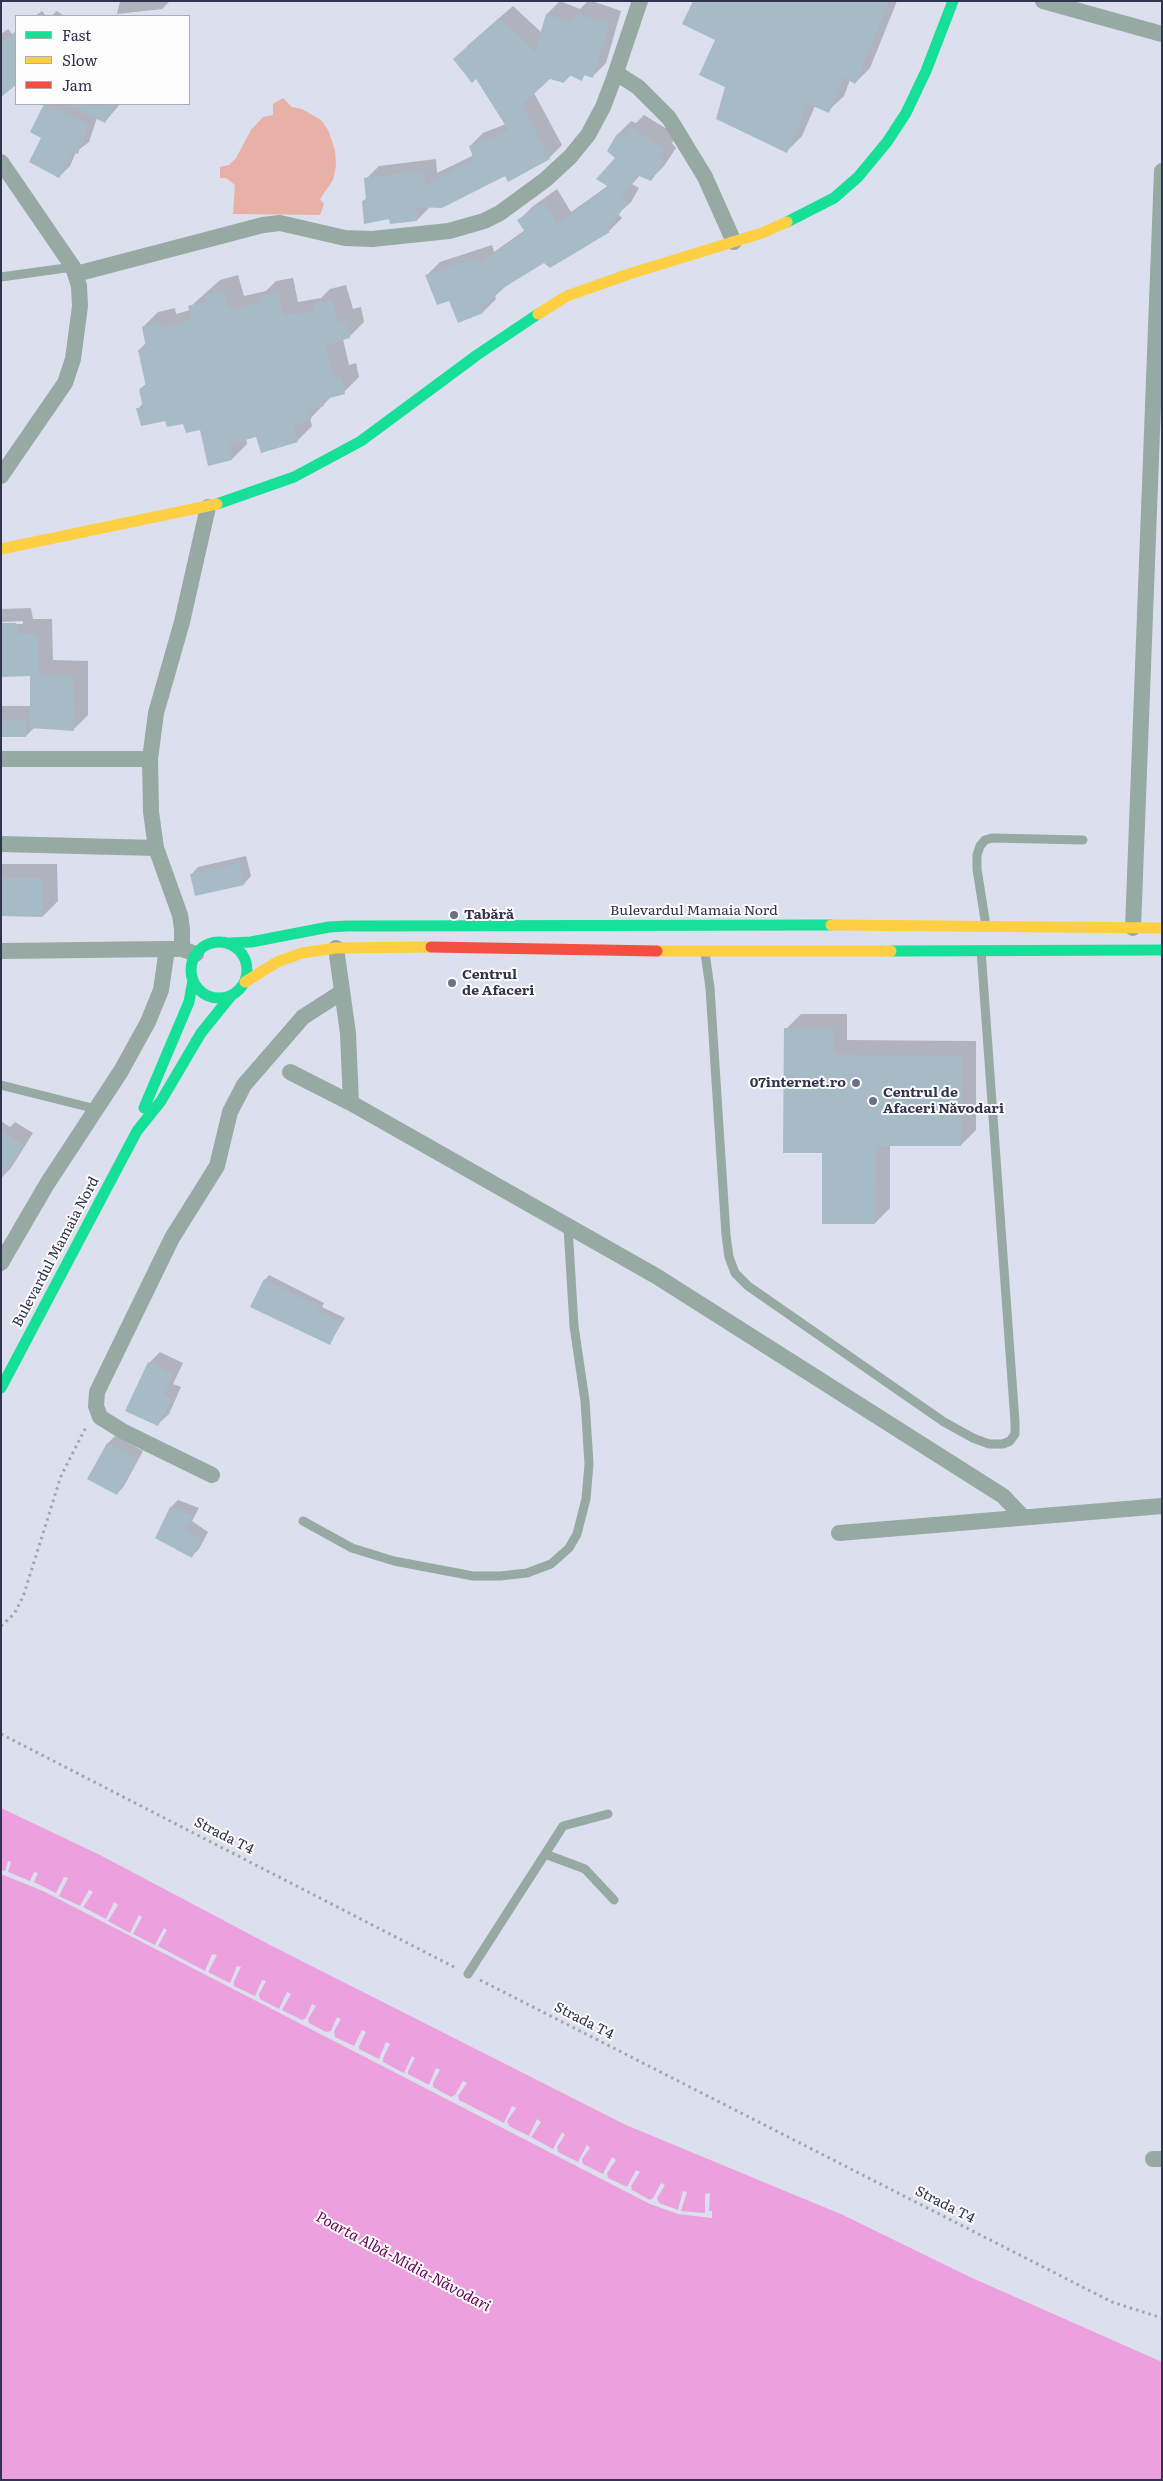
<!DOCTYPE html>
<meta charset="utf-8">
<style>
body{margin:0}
#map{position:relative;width:1163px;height:2481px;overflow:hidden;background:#dcdfed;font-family:Literata,serif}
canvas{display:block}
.frame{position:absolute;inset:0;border:2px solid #30344e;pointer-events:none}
.legend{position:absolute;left:15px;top:15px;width:175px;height:90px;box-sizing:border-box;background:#fcfcfc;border:1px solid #aaacb6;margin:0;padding:6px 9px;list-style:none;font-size:15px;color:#30344e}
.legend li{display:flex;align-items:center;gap:10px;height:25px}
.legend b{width:25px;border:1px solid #aaacb6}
</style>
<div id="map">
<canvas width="1163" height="2481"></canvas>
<div class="frame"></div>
<ul class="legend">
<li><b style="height:6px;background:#16e098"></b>Fast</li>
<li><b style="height:6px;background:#ffcf43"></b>Slow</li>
<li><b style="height:6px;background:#f24e42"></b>Jam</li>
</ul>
</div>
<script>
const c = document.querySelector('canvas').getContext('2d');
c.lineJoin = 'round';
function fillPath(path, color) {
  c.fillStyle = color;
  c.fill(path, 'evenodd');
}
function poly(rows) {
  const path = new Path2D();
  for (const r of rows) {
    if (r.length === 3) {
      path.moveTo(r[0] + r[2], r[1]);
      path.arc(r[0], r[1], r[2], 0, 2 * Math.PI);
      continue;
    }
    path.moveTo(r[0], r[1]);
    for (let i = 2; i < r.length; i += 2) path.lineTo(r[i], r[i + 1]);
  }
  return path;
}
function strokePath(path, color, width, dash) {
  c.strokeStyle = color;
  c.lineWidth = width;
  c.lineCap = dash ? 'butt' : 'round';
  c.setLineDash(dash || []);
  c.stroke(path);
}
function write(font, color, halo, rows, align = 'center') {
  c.font = font + ' Literata,serif';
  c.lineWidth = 4;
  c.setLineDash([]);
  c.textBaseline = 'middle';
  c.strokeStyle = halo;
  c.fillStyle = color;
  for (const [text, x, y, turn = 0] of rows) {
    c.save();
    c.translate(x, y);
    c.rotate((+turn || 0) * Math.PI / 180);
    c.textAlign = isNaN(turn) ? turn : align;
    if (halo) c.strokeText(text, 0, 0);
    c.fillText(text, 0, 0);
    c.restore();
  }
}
fillPath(poly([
 [283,98,292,107,302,109,321,120,328,130,335,150,336,166,333,180,320,199,324,204,320,215,233,214,235,185,226,178,220,178,220,167,229,165,236,158,251,130,263,117,273,115,273,104]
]), '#e7b1a7');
fillPath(poly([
 [1,1808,100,1855,272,1946,626,2125,843,2215,970,2277,1162,2362,1162,2480,1,2480,1,1874,43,1891,650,2204,678,2214,712,2218,712,2211,709,2211,710,2193,705,2194,705,2213,681,2211,687,2192,683,2191,678,2210,659,2203,657,2198,665,2185,661,2183,653,2198,650,2200,632,2190,631,2186,640,2172,636,2170,627,2187,608,2178,607,2173,616,2160,612,2157,603,2174,583,2164,582,2159,590,2148,587,2145,578,2162,558,2152,557,2147,565,2135,562,2132,553,2149,531,2137,541,2122,537,2119,529,2136,509,2126,507,2121,516,2108,512,2106,504,2123,459,2100,458,2096,467,2083,463,2081,455,2095,451,2097,433,2087,433,2083,440,2070,436,2068,429,2085,408,2074,408,2071,415,2058,412,2056,404,2073,383,2062,383,2058,390,2044,386,2042,379,2059,359,2049,359,2046,366,2032,362,2030,354,2046,335,2037,334,2031,341,2019,337,2017,331,2031,326,2032,309,2023,308,2019,316,2006,312,2004,306,2018,302,2020,282,2010,291,1994,287,1992,279,2009,260,1999,259,1994,266,1981,262,1980,255,1996,234,1986,234,1981,241,1967,237,1966,230,1983,208,1972,217,1955,212,1954,205,1971,158,1946,167,1930,164,1928,155,1945,133,1934,142,1917,139,1915,130,1933,108,1921,118,1905,114,1902,106,1919,83,1907,93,1892,89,1890,80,1906,59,1896,68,1878,64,1877,56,1893,34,1882,38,1873,34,1872,30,1881,8,1872,11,1862,8,1861,5,1871,1,1870]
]), '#eca1de');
fillPath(poly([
 [120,1,170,1,162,9,117,14],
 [560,1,580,9,588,1,592,1,621,11,606,63,593,76,586,74,581,79,571,75,564,82,550,78,534,93,562,145,549,158,430,207,417,220,390,217,363,201,367,198,366,179,379,166,436,159,437,173,474,155,470,146,483,133,506,124,467,46,513,6,542,33,547,14],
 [694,1,897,1,870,68,855,83,850,80,844,96,828,111,815,106,802,136,787,151,726,87,716,39],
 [42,11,46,16,35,16],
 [57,11,64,16,51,16],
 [8,29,12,34,16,31,16,74,1,77,1,34],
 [79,104,86,107,87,104,120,104,105,122,97,118,89,142,76,152,70,166,59,177,43,138,45,105],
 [644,115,677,135,672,143,676,148,664,166,650,180,640,175,632,184,639,188,631,202,618,214,622,218,609,231,545,261,505,286,495,295,496,299,483,312,450,300,427,275,440,262,492,245,494,252,525,230,519,220,532,207,557,189,571,212,609,185,616,157,618,134,631,121,636,123],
 [238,275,244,296,266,291,276,281,293,278,298,302,321,298,330,289,346,285,353,309,361,307,364,322,349,337,343,339,349,365,356,363,359,377,344,392,333,395,325,403,310,419,312,426,297,441,257,435,246,438,247,444,232,459,200,429,138,409,143,403,140,389,147,383,139,350,146,343,143,327,158,312,175,308,176,314,190,310,190,307,220,280],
 [31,608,33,619,52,619,53,660,88,661,88,715,73,730,35,727,26,736,1,736,1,706,31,706,31,675,1,624,23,624,23,621,1,622,1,609],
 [246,856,251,876,244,884,191,875,198,867],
 [1,864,57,864,58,901,43,916,1,915],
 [801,1014,847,1014,847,1040,976,1041,976,1130,961,1145,890,1144,890,1208,875,1223,786,1029],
 [1,1121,10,1127,15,1122,33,1133,11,1168,1,1178],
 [269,1275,324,1303,322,1307,345,1318,330,1343,265,1280],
 [160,1352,183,1363,173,1384,181,1387,169,1414,157,1425,149,1363],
 [115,1436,143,1451,124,1486,117,1494,89,1478,108,1443],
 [178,1500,199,1508,192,1521,208,1532,199,1549,192,1556,171,1507]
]), '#0003');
fillPath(poly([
 [693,1,889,1,855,84,843,77,829,113,806,103,798,129,787,153,716,119,725,87,699,75,715,40,682,24],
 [575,13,609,24,593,78,584,75,582,81,567,74,564,83,550,79,522,105,550,159,508,182,505,176,442,208,416,207,417,221,390,224,389,219,364,224,362,201,366,200,364,178,424,171,425,185,474,160,469,146,509,131,476,79,472,83,453,59,499,18,535,52,546,14,571,23],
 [16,32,16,85,1,97,1,43],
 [44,104,88,124,78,154,72,152,59,178,29,162,41,138,30,132],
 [66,104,113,104,105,123],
 [630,127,664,149,659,157,664,162,651,181,639,176,620,198,627,202,618,216,605,228,610,232,550,268,544,263,505,287,482,308,483,313,458,323,449,301,437,305,425,275,479,258,481,264,525,232,517,220,544,202,557,224,609,187,596,179,615,158,607,151,617,134,625,137],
 [224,290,229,310,261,303,260,296,278,292,283,316,315,311,314,304,331,300,338,323,346,322,350,338,326,345,334,379,341,377,345,394,322,400,324,406,307,410,311,420,294,425,298,442,261,453,256,437,230,444,232,460,208,466,200,430,186,433,183,424,167,427,165,421,141,426,136,408,143,408,139,389,146,387,138,350,146,348,142,327,160,323,161,328,192,320,188,306,206,301,204,295],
 [1,623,16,623,18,634,37,634,39,675,73,676,74,731,30,728,30,676,1,677],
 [26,720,26,737,1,737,1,721],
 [239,863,244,885,195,896,190,874],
 [1,878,43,878,43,917,1,916],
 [784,1028,833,1029,833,1055,962,1056,961,1146,876,1146,875,1224,822,1224,822,1153,783,1153],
 [1,1131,23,1145,1,1179],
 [264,1279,320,1307,318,1311,341,1322,330,1345,250,1307],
 [148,1362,173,1375,163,1395,171,1399,158,1426,125,1411],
 [107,1443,137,1459,117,1495,87,1479],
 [170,1507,193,1516,185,1529,201,1540,192,1558,155,1538]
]), '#a7bbc6');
strokePath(poly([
 [1,1626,14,1614,23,1597,61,1476,87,1425],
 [1,1734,456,1968],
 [480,1980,1112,2302,1162,2318]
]), '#9ca9a9', 3, [2.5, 4]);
strokePath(poly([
 [1,277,73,267],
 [986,926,977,869,977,855,980,846,985,840,992,838,1083,840],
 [705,953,710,988,726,1235,729,1257,735,1273,748,1286,944,1422,973,1438,989,1444,1003,1444,1010,1441,1015,1434,1015,1422,981,950],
 [1,1085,96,1109],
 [303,1521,352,1548,394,1561,473,1576,500,1576,527,1573,551,1564,569,1548,577,1534,586,1499,589,1464,585,1401,574,1326,568,1227],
 [545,1854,585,1869,614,1900],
 [468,1974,563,1826,608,1814]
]), '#96a9a2', 9);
strokePath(poly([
 [1043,1,1162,34],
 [616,73,638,87,669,118,705,177,734,242],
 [1,162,73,267,79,286,80,306,73,359,65,383,1,476],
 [76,274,263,225,280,223,345,238,372,239,449,231,484,221,500,213,545,180,570,157,588,135,603,107,614,78,640,1],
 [1,759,150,759],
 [1,844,156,848],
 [1133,928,1162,171],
 [336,948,348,1033,351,1103],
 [182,949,182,929,180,915,156,848,151,812,150,759,156,713,182,622,208,507],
 [1,951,167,949,182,949,196,954],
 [290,1072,351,1103,656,1276,1003,1496,1023,1517],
 [1,1263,47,1184,121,1071,148,1022,161,990,167,949],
 [212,1475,124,1432,100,1417,96,1406,97,1392,172,1238,217,1166,230,1112,244,1085,303,1017,342,992],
 [839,1533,1162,1506],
 [1153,2159,1162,2159]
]), '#96a9a2', 16);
strokePath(poly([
 [787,222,834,198,858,177,887,142,906,113,926,71,953,1],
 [217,504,294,477,361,441,477,355,538,314],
 [219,970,28],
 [229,943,251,942,329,927,347,926,831,925],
 [891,951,1162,950],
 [144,1108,189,1002,193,980],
 [1,1388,137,1131,161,1101,201,1033,231,996]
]), '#16e098', 11);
strokePath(poly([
 [538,314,567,296,629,274,762,233,787,222],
 [1,549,217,504],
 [831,925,1162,928],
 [657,951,891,951],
 [245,982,277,962,302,953,336,948,431,947]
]), '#ffcf43', 11);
strokePath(poly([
 [431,947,657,951]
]), '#f24e42', 11);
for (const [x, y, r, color] of [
 [454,915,5,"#6c7086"],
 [452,983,5,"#6c7086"],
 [856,1083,5,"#6c7086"],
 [873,1101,5,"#6c7086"]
]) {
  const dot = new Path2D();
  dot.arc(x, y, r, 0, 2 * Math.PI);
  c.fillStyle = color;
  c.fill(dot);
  strokePath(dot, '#fcfcfc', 2);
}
write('14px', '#30344e', '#fcfcfc', [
 ["Bulevardul Mamaia Nord",694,911],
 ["Bulevardul Mamaia Nord",56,1252,-62],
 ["Strada T4",224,1836,27],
 ["Strada T4",584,2021,27],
 ["Strada T4",945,2205,27]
]);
write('bold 14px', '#30344e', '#fcfcfc', [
 ["Tabără",464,915],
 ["Centrul",462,975],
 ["de Afaceri",462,991],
 ["07internet.ro",846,1083,"right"],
 ["Centrul de",883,1093],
 ["Afaceri Năvodari",883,1109]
], 'left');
write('italic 15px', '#650055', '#fcfcfc', [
 ["Poarta Albă-Midia-Năvodari",403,2262,28]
]);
</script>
